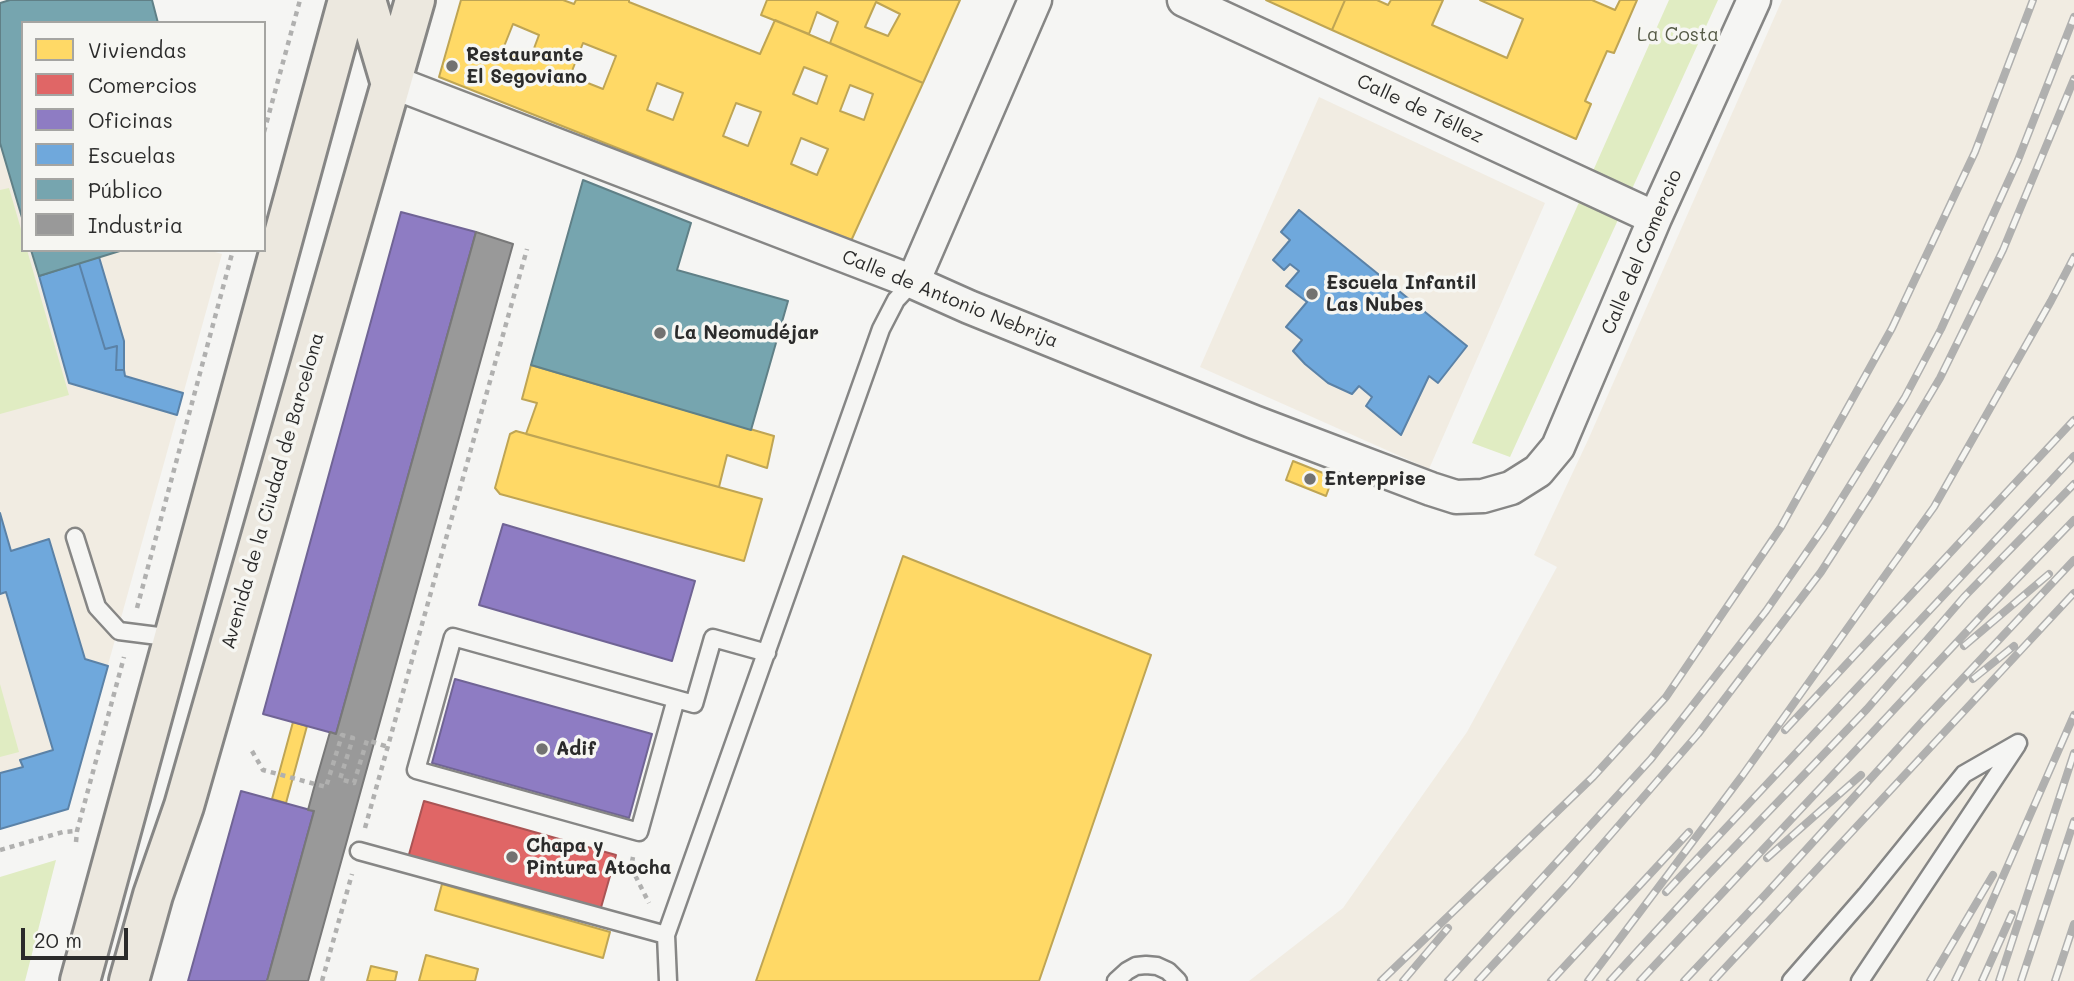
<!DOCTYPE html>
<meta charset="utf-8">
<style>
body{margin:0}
#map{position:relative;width:2074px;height:981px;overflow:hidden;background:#f5f5f3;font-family:Mali,sans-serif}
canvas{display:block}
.legend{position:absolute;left:21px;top:21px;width:245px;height:231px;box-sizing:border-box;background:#f6f6f2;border:2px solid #a5a5a2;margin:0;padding:9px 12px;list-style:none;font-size:21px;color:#2b2b2b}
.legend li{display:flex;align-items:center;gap:14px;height:35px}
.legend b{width:35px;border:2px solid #a5a5a2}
.scale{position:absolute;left:21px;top:928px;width:107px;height:32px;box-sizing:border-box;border:4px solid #2b2b2b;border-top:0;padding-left:9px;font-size:21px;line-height:24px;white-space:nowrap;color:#2b2b2b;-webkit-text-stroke:5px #f6f6f2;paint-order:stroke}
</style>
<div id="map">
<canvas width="2074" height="981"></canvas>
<ul class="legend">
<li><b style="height:19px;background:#ffd966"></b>Viviendas</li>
<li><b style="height:19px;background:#e06666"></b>Comercios</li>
<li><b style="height:19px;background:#8e7cc3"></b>Oficinas</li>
<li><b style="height:19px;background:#6fa8dc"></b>Escuelas</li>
<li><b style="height:19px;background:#76a5af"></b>Público</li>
<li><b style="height:19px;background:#999"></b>Industria</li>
</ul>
<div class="scale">20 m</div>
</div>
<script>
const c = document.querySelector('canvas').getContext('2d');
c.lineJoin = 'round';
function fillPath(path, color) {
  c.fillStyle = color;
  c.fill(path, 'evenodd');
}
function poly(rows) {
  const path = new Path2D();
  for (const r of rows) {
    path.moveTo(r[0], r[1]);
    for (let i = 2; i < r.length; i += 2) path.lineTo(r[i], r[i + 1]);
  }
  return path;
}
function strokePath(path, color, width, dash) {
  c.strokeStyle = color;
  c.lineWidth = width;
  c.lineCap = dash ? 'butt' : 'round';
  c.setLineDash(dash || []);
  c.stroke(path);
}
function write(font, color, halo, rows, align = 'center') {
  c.font = font + ' Mali,sans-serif';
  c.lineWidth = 7;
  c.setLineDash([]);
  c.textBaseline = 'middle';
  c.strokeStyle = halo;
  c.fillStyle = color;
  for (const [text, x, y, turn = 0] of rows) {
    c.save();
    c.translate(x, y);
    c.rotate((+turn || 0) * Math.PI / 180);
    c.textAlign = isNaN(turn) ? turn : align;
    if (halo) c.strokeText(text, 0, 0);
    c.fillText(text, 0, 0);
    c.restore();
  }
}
fillPath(poly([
 [1782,0,2074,0,2074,981,1249,981,1343,908,1467,732,1557,567,1534,555,1588,440],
 [1319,97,1545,203,1429,469,1200,367],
 [0,149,2,149,23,221,23,250,31,250,39,276,123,250,208,250,222,254,68,809,0,829]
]), '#f1ece2');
fillPath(poly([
 [1669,0,1718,0,1510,457,1472,443],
 [9,188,23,236,23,250,27,250,69,395,0,414,0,190],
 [0,684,19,752,0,757],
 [56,860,25,981,0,981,0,877]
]), '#e0ecc2');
const homes = poly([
 [461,0,563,0,574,4,576,0,629,0,629,2,760,54,775,20,923,83,851,241,439,77,461,0],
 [513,24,539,35,530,59,503,49,513,24],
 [583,43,616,56,603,89,570,76,583,43],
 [804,67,827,76,817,104,793,94,804,67],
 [657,83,683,93,673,120,647,110,657,83],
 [850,85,873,94,864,120,840,111,850,85],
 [736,103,761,112,748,146,723,136,736,103],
 [801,138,828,149,817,175,791,164,801,138],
 [767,0,960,0,923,83,830,43,838,22,817,12,809,34,761,15,767,0],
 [876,2,900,14,888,36,865,27,876,2],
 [1266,0,1345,0,1332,30,1266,0],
 [1345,0,1377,0,1388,5,1391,0,1443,0,1432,25,1507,58,1523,19,1480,0,1592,0,1615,10,1620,0,1637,0,1614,53,1607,51,1585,101,1591,104,1576,139,1332,30,1345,0],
 [531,365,774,436,767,468,727,455,719,487,526,434,537,403,522,399,531,365],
 [516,431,762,499,744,561,500,494,495,488,510,434,516,431],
 [1293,461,1333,477,1326,496,1286,480,1293,461],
 [903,556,1151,655,1039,981,756,981,903,556],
 [293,722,307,726,286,803,272,799,293,722],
 [442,884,610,932,603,958,435,910,442,884],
 [426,955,478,969,475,981,419,981,426,955],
 [371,966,397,972,395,981,367,981,371,966]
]);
fillPath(homes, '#ffd966');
strokePath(homes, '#bfa554', 2);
const shops = poly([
 [424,801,616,855,600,911,408,858,424,801]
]);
fillPath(shops, '#e06666');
strokePath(shops, '#aa5454', 2);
const offices = poly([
 [401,212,476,232,336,734,263,714,401,212],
 [503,524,695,581,672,661,479,605,503,524],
 [455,679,652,734,629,818,432,763,455,679],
 [241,791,314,811,267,981,188,981,241,791]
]);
fillPath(offices, '#8e7cc3');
strokePath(offices, '#706495', 2);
const schools = poly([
 [1299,210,1467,346,1438,383,1429,376,1401,435,1366,406,1372,397,1359,386,1352,394,1328,383,1305,364,1293,351,1302,340,1286,327,1307,302,1286,286,1299,271,1290,264,1284,270,1273,260,1290,240,1281,232,1299,210],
 [99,257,124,341,124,370,116,370,117,346,105,349,79,263,99,257],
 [79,263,105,349,117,346,116,370,124,370,125,376,183,393,177,415,69,383,39,276,79,263],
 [0,513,11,551,49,539,85,659,108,666,68,809,0,829,0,773,23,767,20,760,53,750,6,592,0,594,0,513]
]);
fillPath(schools, '#6fa8dc');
strokePath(schools, '#5b82a7', 2);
const public = poly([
 [10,0,152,0,158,23,23,23,23,221,0,143,0,3,10,0],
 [583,180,691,223,677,270,788,301,751,430,531,365,583,180],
 [31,250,123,250,39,276,31,250]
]);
fillPath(public, '#76a5af');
strokePath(public, '#608087', 2);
const industry = poly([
 [476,232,513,244,374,743,308,981,267,981,314,811,308,810,315,784,330,732,336,734,476,232]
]);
fillPath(industry, '#999');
strokePath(industry, '#787878', 2);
const lane = poly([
 [75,537,97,607,119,631,174,638],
 [676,699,639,832,416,770,453,637,676,699,694,704,713,638,767,653],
 [359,851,666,935],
 [668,981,666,935,881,329,896,300,913,282],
 [1116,981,1127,971,1136,966,1146,965,1157,966,1168,971,1178,981],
 [1791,981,1866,895,1964,774,2018,743],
 [1860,981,2017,745]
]);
const street = poly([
 [1184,0,1655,218],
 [390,81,913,282,969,307,1254,422,1431,489,1456,497,1483,496,1511,488,1538,471,1558,447,1655,218,1754,0],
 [913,282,1035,0]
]);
const primary = poly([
 [366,0,390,81],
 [80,981,348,0],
 [129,981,153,895,184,806,415,0]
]);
strokePath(lane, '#868685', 21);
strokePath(street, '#868685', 37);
strokePath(primary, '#868685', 44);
strokePath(poly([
 [264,132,300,0],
 [137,608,233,250],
 [252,751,263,770,326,787,342,735,353,738,340,779,354,783,367,740,388,747],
 [365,828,527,249],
 [76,842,77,831,124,657],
 [0,850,63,832,77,831],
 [633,857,631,867,649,903],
 [322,981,352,874]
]), '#b0b0af', 4.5, [5, 5]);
strokePath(lane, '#f5f5f3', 16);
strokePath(street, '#f5f5f3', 32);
strokePath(primary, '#ece8df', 38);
const rail = poly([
 [1964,646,2049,574],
 [1973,679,2014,646],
 [1785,730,2074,420],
 [1767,858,1861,775],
 [1666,892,2074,456],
 [1381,981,1593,777,1666,697,1781,527,1892,328,1975,152,2033,0],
 [1403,981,1448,928],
 [1448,981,1651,759,1766,611,1824,527,1905,397,1941,329,2018,160,2074,17],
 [1478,981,1568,884,1698,734,1821,572,1873,491,1940,378,2003,250,2074,79],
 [1551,981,1689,832],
 [1588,981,1742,776,1934,507,2051,301,2074,257],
 [1610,981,1703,880,1867,709,1964,597,2074,484],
 [1640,981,1987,610,2074,520],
 [1684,981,1765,895,1921,723,2074,560],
 [1713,981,2074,593],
 [1930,981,1993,875],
 [1955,981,1979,931,2074,715],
 [1982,981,2012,914],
 [1999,981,2074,753],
 [2021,981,2074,821],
 [2055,981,2074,924]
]);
strokePath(rail, '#b0b0af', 8);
strokePath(rail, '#f6f6f2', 5, [16]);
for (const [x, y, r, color] of [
 [452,66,7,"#727271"],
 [1312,294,7,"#727271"],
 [660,333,7,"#727271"],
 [1310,479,7,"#727271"],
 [542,749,7,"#727271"],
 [512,857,7,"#727271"]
]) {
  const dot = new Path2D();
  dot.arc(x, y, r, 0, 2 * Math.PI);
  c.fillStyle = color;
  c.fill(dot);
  strokePath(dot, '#f6f6f2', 2.5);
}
write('19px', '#545946', '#f6f6f2', [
 ["La Costa",1678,35]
]);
write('bold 19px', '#2b2b2b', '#f6f6f2', [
 ["Restaurante",466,55],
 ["El Segoviano",466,77],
 ["Escuela Infantil",1326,283],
 ["Las Nubes",1326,305],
 ["La Neomudéjar",674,333],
 ["Enterprise",1324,479],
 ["Adif",556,749],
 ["Chapa y",526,846],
 ["Pintura Atocha",526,868]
], 'left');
write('19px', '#2b2b2b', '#f6f6f2', [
 ["Calle de Téllez",1420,109,25],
 ["Calle del Comercio",1642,252,-67],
 ["Calle de Antonio Nebrija",950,299,22],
 ["Avenida de la Ciudad de Barcelona",273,491,-74]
]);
</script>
